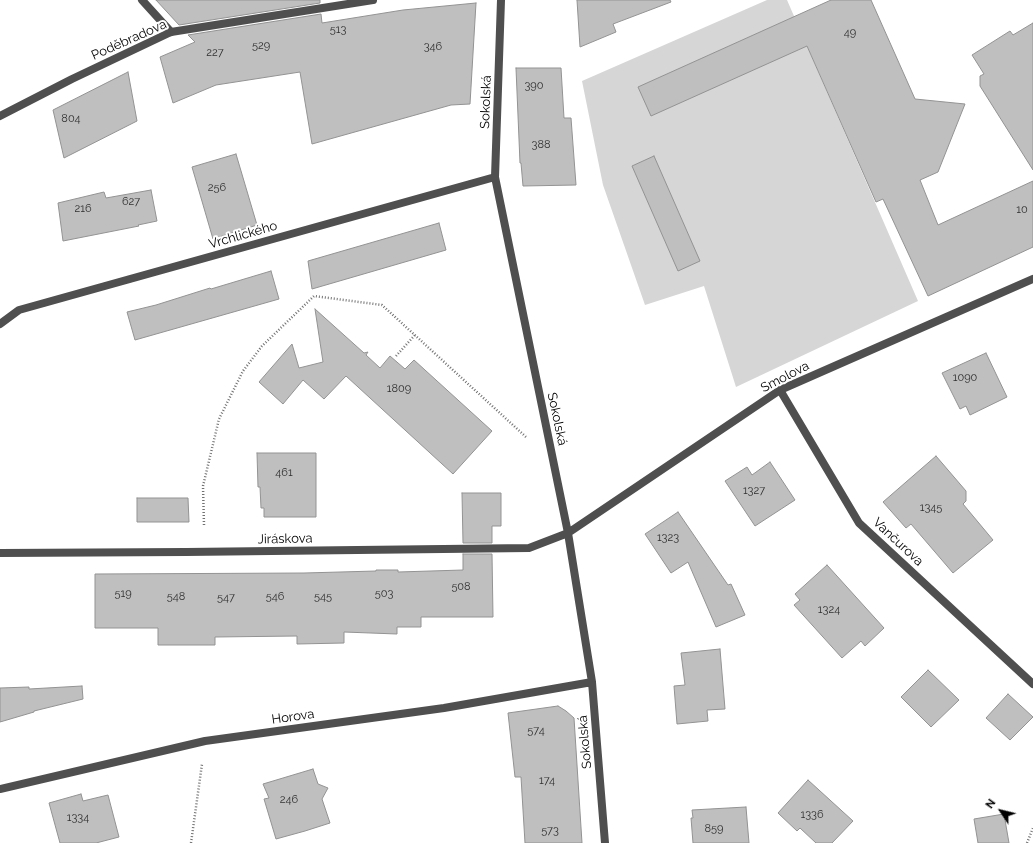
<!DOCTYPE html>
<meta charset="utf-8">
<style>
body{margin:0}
#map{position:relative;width:1033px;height:843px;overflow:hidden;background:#fff;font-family:Raleway,sans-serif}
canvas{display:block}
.north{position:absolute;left:981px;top:791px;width:40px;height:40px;-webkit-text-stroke:3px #fff;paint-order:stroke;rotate:305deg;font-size:11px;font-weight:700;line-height:16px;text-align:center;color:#000}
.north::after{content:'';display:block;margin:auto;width:14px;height:18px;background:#000;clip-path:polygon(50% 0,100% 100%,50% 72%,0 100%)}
</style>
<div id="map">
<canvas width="1033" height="843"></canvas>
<div class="north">N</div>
</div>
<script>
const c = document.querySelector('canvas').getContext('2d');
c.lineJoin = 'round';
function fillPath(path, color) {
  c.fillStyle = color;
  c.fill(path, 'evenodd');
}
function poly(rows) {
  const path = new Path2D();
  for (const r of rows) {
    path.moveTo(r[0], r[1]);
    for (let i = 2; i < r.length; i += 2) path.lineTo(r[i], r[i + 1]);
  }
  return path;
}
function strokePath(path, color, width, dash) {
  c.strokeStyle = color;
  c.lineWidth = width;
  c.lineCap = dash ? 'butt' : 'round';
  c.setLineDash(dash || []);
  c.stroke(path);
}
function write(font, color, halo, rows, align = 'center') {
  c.font = font + ' Raleway,sans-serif';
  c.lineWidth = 4;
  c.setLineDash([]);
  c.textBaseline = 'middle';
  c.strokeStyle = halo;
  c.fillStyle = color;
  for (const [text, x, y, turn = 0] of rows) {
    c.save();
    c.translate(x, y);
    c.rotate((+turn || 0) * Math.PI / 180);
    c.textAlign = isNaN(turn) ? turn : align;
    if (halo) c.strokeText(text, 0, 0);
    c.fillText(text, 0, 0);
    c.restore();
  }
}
fillPath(poly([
 [767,0,787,0,918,301,736,387,704,286,645,305,603,185,582,81]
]), '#d6d6d6');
const building = poly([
 [156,0,320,0,320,3,179,25,156,0],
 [577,0,670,0,671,2,613,24,616,32,580,47,577,0],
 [831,0,871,0,915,99,965,104,938,172,920,180,938,225,1033,181,1033,247,928,296,883,199,876,202,807,46,651,116,638,87,831,0],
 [476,3,470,104,451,105,312,144,300,72,216,85,173,103,160,57,195,42,188,35,321,14,322,23,403,10,476,3],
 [1033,23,1033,170,980,86,980,76,984,74,972,55,1010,31,1013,35,1033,23],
 [516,68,561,68,564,118,571,118,576,185,523,186,521,163,520,163,516,68],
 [128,72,137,121,64,158,53,110,128,72],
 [236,154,257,225,213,239,192,167,236,154],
 [654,156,700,261,678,271,632,166,654,156],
 [151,190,157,221,138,225,139,226,63,241,58,203,104,192,106,198,151,190],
 [439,223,446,250,312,289,308,261,439,223],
 [271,271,279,299,135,340,127,312,156,305,210,288,211,289,271,271],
 [315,309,364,353,368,352,366,355,380,368,390,356,405,369,414,360,492,431,453,474,346,376,324,399,303,380,283,404,259,382,292,344,299,368,323,362,315,309],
 [986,353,1007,397,970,415,966,406,960,409,942,373,986,353],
 [257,453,316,453,316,517,264,517,264,508,261,508,260,487,258,487,257,453],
 [936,456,966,491,966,501,963,504,993,540,953,573,911,524,906,528,883,502,936,456],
 [770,462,795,500,755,526,725,481,747,467,752,475,770,462],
 [462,493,501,493,501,526,492,526,492,543,463,543,462,493],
 [137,498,188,498,189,522,137,522,137,498],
 [678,512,728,585,731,584,745,615,716,627,688,562,671,573,645,534,678,512],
 [463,554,492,554,493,617,421,617,421,627,397,627,397,634,344,632,344,643,297,644,297,636,215,637,215,645,158,645,158,628,95,628,95,574,304,573,376,571,376,570,398,570,398,572,463,570,463,554],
 [827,565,884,628,865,646,861,641,842,658,794,605,800,600,795,594,827,565],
 [720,649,725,709,707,710,708,721,677,724,674,686,685,685,681,653,720,649],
 [928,670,959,700,931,727,901,697,928,670],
 [82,686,83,699,34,711,34,712,0,722,0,688,29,687,29,689,82,686],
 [1008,694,1033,717,1010,740,986,718,1008,694],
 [558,706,566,711,574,718,582,843,525,843,521,777,515,777,508,713,558,706],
 [313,769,318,784,328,788,322,799,330,823,305,831,276,839,264,799,269,798,263,784,313,769],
 [808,780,853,821,832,843,816,843,800,828,797,831,778,813,808,780],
 [81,794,83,801,108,795,119,837,96,843,60,843,49,803,81,794],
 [746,807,749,843,693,843,691,818,693,818,692,810,746,807],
 [1004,814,1009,843,978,843,974,819,1004,814]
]);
fillPath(building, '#bfbfbf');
strokePath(building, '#939393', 1);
strokePath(poly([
 [396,356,415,335],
 [204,525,203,486,219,419,243,371,262,346,314,296,382,305,526,437],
 [191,843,202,764],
 [1027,843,1033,828]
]), '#717171', 2.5, [1, 2]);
strokePath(poly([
 [142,0,171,32],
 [501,0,495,177,568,533,592,682,605,843],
 [0,324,19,310,495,177],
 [780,390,859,523,1033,684],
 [0,553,186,552,529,548,568,533,780,390,1033,279],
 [0,789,205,741,444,708,592,682]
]), '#4f4f4f', 8);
strokePath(poly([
 [0,116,72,79,171,32,373,0]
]), '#4f4f4f', 8);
write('11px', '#303030', null, [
 ["513",338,30],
 ["49",850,33],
 ["529",261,46],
 ["346",433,47],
 ["227",215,53],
 ["390",534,86],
 ["804",71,119],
 ["388",541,145],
 ["256",217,188],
 ["627",131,202],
 ["216",83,209],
 ["10",1022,210],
 ["1090",965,378],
 ["1809",399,389],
 ["461",284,473],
 ["1327",754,491],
 ["1345",931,508],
 ["1323",668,538],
 ["508",461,587],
 ["519",123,594],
 ["503",384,594],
 ["548",176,597],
 ["546",275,597],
 ["545",323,597],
 ["547",226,598],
 ["1324",829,610],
 ["574",536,731],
 ["174",547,781],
 ["246",289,800],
 ["1336",812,815],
 ["1334",78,818],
 ["859",714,829],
 ["573",550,831]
]);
write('13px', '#000', '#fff', [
 ["Poděbradova",129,40,-24],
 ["Sokolská",486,102,-88],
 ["Vrchlického",243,235,-16],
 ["Smolova",785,377,-27],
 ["Sokolská",557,419,78],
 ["Jiráskova",285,539,-1],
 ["Vančurova",898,542,43],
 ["Horova",293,717,-8],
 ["Sokolská",585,742,-95]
]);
</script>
